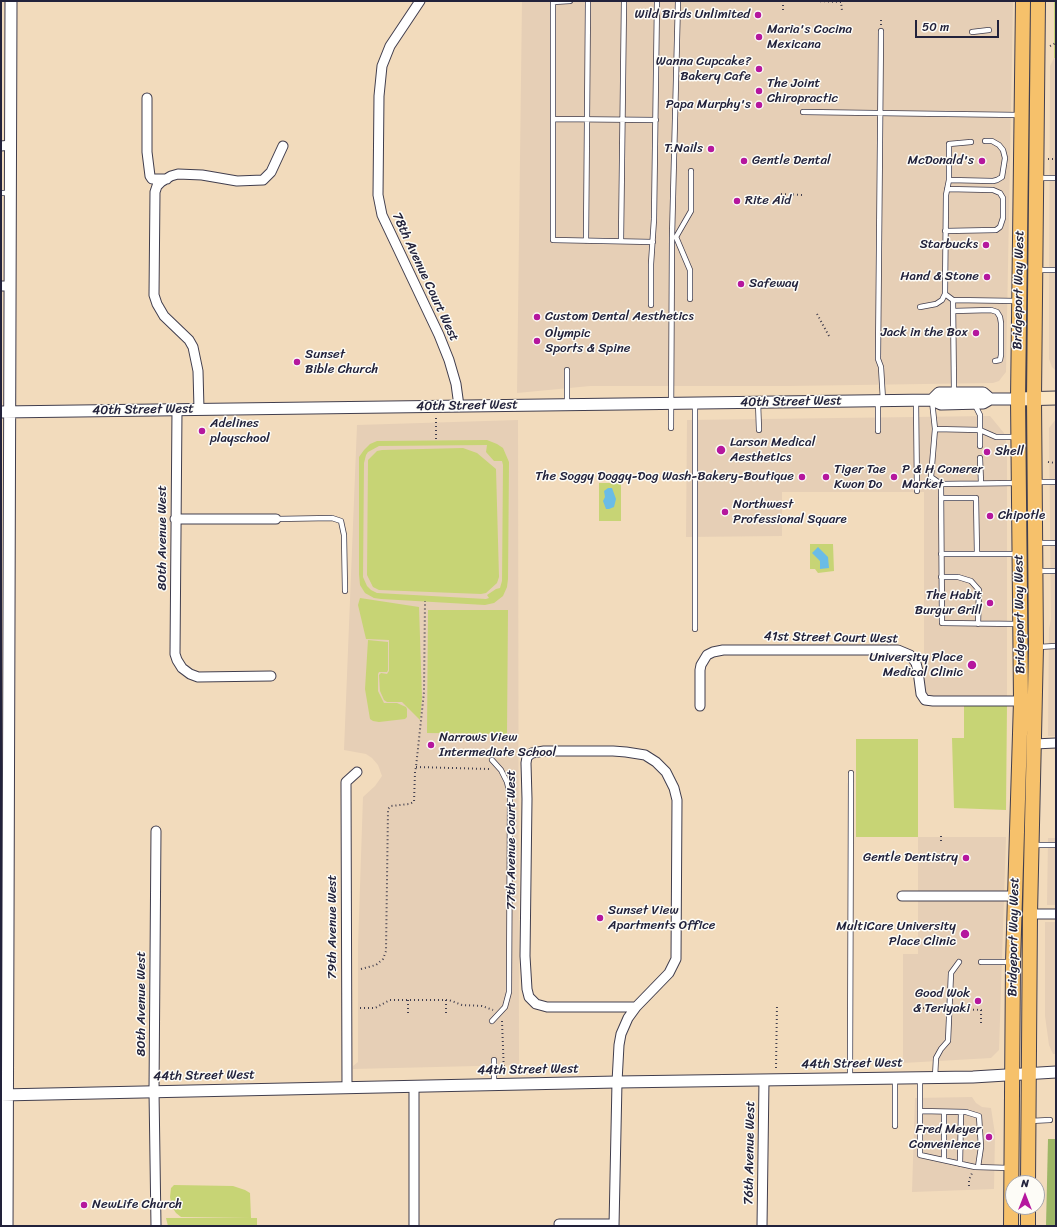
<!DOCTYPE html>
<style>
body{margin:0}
#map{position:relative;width:1057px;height:1227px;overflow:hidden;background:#f2dbbc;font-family:Sriracha,sans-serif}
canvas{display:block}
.frame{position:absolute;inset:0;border:2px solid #22223b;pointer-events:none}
.north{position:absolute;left:1005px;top:1175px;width:40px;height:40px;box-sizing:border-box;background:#fdfcf7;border:1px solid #a5a5ac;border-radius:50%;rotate:0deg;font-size:11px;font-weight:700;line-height:16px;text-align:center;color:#22223b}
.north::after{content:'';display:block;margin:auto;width:14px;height:18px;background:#b5179e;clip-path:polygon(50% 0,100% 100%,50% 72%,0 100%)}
.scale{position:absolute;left:915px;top:20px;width:84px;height:18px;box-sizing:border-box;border:2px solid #22223b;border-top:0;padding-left:5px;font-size:12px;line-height:14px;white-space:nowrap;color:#22223b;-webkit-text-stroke:3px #fdfcf7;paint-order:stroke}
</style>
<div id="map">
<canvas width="1057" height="1227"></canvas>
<div class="frame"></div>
<div class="north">N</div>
<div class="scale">50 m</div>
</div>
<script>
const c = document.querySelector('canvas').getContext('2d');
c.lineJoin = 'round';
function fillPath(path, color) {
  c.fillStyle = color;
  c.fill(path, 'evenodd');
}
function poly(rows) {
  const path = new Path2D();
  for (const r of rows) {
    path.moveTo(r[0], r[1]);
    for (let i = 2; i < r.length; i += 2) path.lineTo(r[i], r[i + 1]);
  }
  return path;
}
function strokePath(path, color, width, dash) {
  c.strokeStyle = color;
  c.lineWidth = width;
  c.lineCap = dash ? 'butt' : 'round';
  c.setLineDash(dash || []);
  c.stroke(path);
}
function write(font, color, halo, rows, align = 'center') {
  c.font = font + ' Sriracha,sans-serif';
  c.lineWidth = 3;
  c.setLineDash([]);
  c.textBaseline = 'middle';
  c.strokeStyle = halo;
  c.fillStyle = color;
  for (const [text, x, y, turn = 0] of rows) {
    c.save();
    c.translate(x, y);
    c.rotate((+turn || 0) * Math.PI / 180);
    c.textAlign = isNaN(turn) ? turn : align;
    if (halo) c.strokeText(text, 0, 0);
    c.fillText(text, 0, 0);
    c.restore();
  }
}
fillPath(poly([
 [522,1,1013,1,1006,372,1002,377,999,381,993,383,788,386,590,386,517,393],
 [1054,58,1056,58,1056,371,1052,367,1049,359,1049,307,1050,66],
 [990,416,1004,433,1007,446,1007,705,924,704,924,492,782,492,782,536,686,537,687,420],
 [1056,419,1056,736,1048,736,1049,629,1051,619,1049,428],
 [518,420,519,1065,353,1069,353,1066,358,1062,358,946,363,797,375,786,382,776,378,765,372,758,366,754,344,750,357,425],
 [918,837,1006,837,999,1050,991,1058,903,1063,903,954,918,954],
 [1048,838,1056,838,1056,905,1047,905],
 [1045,922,1056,922,1056,1054,1053,1054,1049,1045,1045,1016],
 [972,1097,976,1103,982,1107,991,1108,995,1134,994,1189,912,1192,915,1098]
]), '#e6cfb6');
fillPath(poly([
 [1054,1,1056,1,1056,58,1054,58],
 [487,440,497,444,503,448,509,462,508,579,507,587,503,596,494,603,485,605,381,599,374,598,365,593,360,585,359,574,359,457,364,450,370,444,377,441],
 [487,445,486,452,494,461,502,461,503,465,502,581,500,588,496,589,487,595,489,598,486,599,377,593,371,590,367,586,363,577,364,463,366,455,368,452,379,446],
 [463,448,477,453,496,469,499,577,497,583,486,593,481,594,379,590,373,587,367,575,368,460,377,451,382,450],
 [599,483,621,483,621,521,599,521],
 [810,544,833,544,834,571,818,573,815,569,810,569],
 [360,598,419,607,422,698,420,720,402,702,387,702,384,700,380,691,379,675,381,673,387,674,389,671,389,640,366,639,358,605],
 [428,610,508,610,507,734,427,733],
 [368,640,388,642,388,670,387,672,379,672,378,674,378,691,384,703,397,703,406,707,407,709,407,717,405,719,379,722,373,721,370,719,365,689],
 [964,704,1007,705,1006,810,954,808,952,738,964,738],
 [856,739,918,739,918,837,856,837],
 [174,1185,233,1186,245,1190,250,1193,251,1218,257,1218,257,1226,168,1226,166,1218,250,1218,181,1217,176,1213,172,1207,170,1197,171,1188]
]), '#c7d475');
fillPath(poly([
 [1048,1139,1056,1139,1056,1226,1046,1226]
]), '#9db666');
fillPath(poly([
 [608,488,612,488,616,499,614,507,609,509,606,509,603,501,605,497,604,491],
 [818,547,828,557,829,568,820,569,820,561,812,553]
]), '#6abce6');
const service = poly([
 [570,1,553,2,553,240,653,242],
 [881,31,878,359,881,367,883,400],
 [972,32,989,30],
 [803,112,1019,115],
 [553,119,656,120],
 [1038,178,1056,178],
 [949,180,993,181,997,180,1002,177,1005,158,1003,150,999,145,992,141,985,141],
 [1,193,11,193],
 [945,231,996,230,1000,227,1003,218,1003,198,1000,193,993,190,947,189],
 [676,237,691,211,691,171],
 [676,237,690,270,690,299],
 [586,241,588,1],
 [621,241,624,1],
 [1038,270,1056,270],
 [945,294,953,300,1017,301],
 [953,300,954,392],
 [651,305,651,264,654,219,657,1],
 [920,307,936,304,942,300,945,294,946,195,949,180,949,144,971,142],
 [953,311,991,310,997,312,1000,317,1001,323,1001,355,1000,360,995,361],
 [567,370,567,404],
 [878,400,878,431],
 [916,401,917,491],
 [932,401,935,429,931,477,941,484,1018,483],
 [758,402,759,430],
 [975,405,980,415,980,446],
 [671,428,672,237,678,1],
 [935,429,980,430,996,437,1016,437],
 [980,458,981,483],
 [1037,482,1056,482],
 [941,484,942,623,1018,624],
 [941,498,976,498,977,554],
 [276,519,332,518,341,521,344,535,345,591],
 [1036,543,1056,543],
 [941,554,1017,554],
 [1038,571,1056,571],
 [941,577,958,577,971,581,979,590,978,624],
 [695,629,695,403],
 [1038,647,1056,646],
 [492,760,501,770,507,782,510,795,509,992,505,1007,492,1021],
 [1034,845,1056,845],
 [981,962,1011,962],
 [494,1060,494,1084],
 [935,1077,936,1058,941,1049,948,1041,951,973,959,962],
 [850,1078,851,773],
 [895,1078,895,1126],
 [920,1078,920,1155,975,1167,1010,1168],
 [920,1111,966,1112,979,1116,981,1147,978,1167],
 [944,1112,944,1160],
 [1030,1121,1050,1120],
 [960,1164,961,1112]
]);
const minor = poly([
 [420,1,390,46,382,66,379,96,378,195,382,215,439,335,449,360,456,384,459,406],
 [147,98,147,152,150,176,152,179,167,179],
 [1,146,11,145],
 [1,286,10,286],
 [199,409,198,371,193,347,189,340,164,316,157,304,154,295,155,192,157,186,161,182,171,176,178,174,202,175,237,181,263,180,271,172,283,146],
 [177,410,175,654,177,660,182,668,190,674,198,677,271,676],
 [175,519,276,519],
 [700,706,700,670,701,665,707,655,713,652,723,650,898,650,910,655,916,663,918,671,921,694,925,700,933,701,1021,701],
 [1034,744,1056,743],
 [902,896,1014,896],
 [1030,914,1056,914],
 [414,1086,414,1226],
 [347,1087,346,782,357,772],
 [559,1224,614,1224],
 [156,1226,154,1091,156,831],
 [614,1226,617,1082,619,1045,621,1034,628,1018,636,1007,669,973,676,959,677,800,674,788,666,772,656,762,645,755,626,752,613,751,544,751,532,753,527,757,526,763,527,799,525,956,527,989,529,997,536,1004,547,1007,636,1007],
 [762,1226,764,1080]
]);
const tertiary = poly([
 [932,400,939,393,983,393,990,399],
 [1,412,932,400,941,404,983,403,990,399,1018,399],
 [1,1095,617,1082,973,1077,1056,1072],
 [7,1226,11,1]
]);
const secondary = poly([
 [1018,399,1056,398]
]);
const primary = poly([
 [1028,1183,1030,914,1036,647,1034,398,1038,1],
 [1011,1226,1013,962,1021,701,1018,399,1023,1],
 [1028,1226,1028,1207]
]);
strokePath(service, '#413e4e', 6);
strokePath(minor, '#413e4e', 11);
strokePath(tertiary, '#413e4e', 13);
strokePath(secondary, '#413e4e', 15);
strokePath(primary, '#413e4e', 16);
strokePath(poly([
 [816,1,841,2,842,11],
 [783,10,783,1],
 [881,25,881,18],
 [1050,46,1056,43],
 [1048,159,1055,159],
 [781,194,802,195],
 [817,314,829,336],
 [436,418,436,440],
 [1048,462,1056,463],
 [416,767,489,769],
 [941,836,941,842],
 [361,969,376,965,383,959,386,951,388,809,391,806,409,804,414,802,415,772,416,767,424,692,425,601],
 [360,1008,375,1008,390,1000,449,1000,462,1005,482,1006,493,1010],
 [919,1008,942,1009],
 [957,1009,981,1010,981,1024],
 [408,1013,408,1000],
 [446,1013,446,1000],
 [502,1021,504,1074],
 [776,1068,777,1004],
 [969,1186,969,1180,972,1173]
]), '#413e4e', 2, [1, 3]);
strokePath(service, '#fff', 4.5);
strokePath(minor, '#fff', 9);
strokePath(tertiary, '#fff', 11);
strokePath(secondary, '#fbe6c4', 13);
strokePath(primary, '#f6c16b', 14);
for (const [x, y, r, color] of [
 [758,15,4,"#b5179e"],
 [759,37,4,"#b5179e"],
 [759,69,4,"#b5179e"],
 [759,91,4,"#b5179e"],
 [759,105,4,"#b5179e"],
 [711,149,4,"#b5179e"],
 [744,161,4,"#b5179e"],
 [982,161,4,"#b5179e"],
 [737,201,4,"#b5179e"],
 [986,245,4,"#b5179e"],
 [987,277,4,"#b5179e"],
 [741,284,4,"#b5179e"],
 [537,317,4,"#b5179e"],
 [976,333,4,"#b5179e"],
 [537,341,4,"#b5179e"],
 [297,362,4,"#b5179e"],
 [202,431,4,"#b5179e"],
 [721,450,5,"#b5179e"],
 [987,452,4,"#b5179e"],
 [802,477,4,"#b5179e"],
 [826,477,4,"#b5179e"],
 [894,477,4,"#b5179e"],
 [725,512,4,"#b5179e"],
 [990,516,4,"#b5179e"],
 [990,603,4,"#b5179e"],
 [972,665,5,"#b5179e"],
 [431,745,4,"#b5179e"],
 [966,858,4,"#b5179e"],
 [600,918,4,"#b5179e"],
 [965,934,5,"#b5179e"],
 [978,1001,4,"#b5179e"],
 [989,1137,4,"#b5179e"],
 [84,1205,4,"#b5179e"]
]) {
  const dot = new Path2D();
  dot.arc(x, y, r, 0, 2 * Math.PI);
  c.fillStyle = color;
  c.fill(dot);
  strokePath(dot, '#fdfcf7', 1.5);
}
write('13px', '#22223b', '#fdfcf7', [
 ["Wild Birds Unlimited",750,15,"right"],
 ["Maria's Cocina",767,30],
 ["Mexicana",767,45],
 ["Wanna Cupcake?",751,62,"right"],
 ["Bakery Cafe",751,77,"right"],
 ["The Joint",767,84],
 ["Chiropractic",767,99],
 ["Papa Murphy's",751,105,"right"],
 ["T.Nails",703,149,"right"],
 ["Gentle Dental",752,161],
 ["McDonald's",974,161,"right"],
 ["Rite Aid",745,201],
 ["Starbucks",978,245,"right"],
 ["Hand & Stone",979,277,"right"],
 ["Safeway",749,284],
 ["Custom Dental Aesthetics",545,317],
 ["Jack in the Box",968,333,"right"],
 ["Olympic",545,334],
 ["Sports & Spine",545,349],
 ["Sunset",305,355],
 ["Bible Church",305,370],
 ["Adelines",210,424],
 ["playschool",210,439],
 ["Larson Medical",730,443],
 ["Aesthetics",730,458],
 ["Shell",995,452],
 ["Tiger Tae",834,470],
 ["Kwon Do",834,485],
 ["P & H Conerer",902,470],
 ["Market",902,485],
 ["The Soggy Doggy-Dog Wash-Bakery-Boutique",794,477,"right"],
 ["Northwest",733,505],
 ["Professional Square",733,520],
 ["Chipotle",998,516],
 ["The Habit",982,596,"right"],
 ["Burgur Grill",982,611,"right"],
 ["University Place",963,658,"right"],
 ["Medical Clinic",963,673,"right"],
 ["Narrows View",439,738],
 ["Intermediate School",439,753],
 ["Gentle Dentistry",958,858,"right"],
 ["Sunset View",608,911],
 ["Apartments Office",608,926],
 ["MultiCare University",956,927,"right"],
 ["Place Clinic",956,942,"right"],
 ["Good Wok",970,994,"right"],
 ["& Teriyaki",970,1009,"right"],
 ["Fred Meyer",981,1130,"right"],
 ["Convenience",981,1145,"right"],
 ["NewLife Church",92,1205]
], 'left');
write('13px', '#22223b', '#fdfcf7', [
 ["78th Avenue Court West",425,277,65],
 ["Bridgeport Way West",1019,290,-89],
 ["40th Street West",791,402,-1],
 ["40th Street West",467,406,-1],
 ["40th Street West",143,410,-1],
 ["80th Avenue West",163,538,-90],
 ["Bridgeport Way West",1020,614,-91],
 ["41st Street Court West",831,638,1],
 ["77th Avenue Court West",512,840,-90],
 ["79th Avenue West",333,927,-90],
 ["Bridgeport Way West",1014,937,-89],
 ["80th Avenue West",142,1004,-90],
 ["44th Street West",852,1064,-1],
 ["44th Street West",528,1070,-1],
 ["44th Street West",204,1076,-1],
 ["76th Avenue West",750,1153,-89]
]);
</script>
